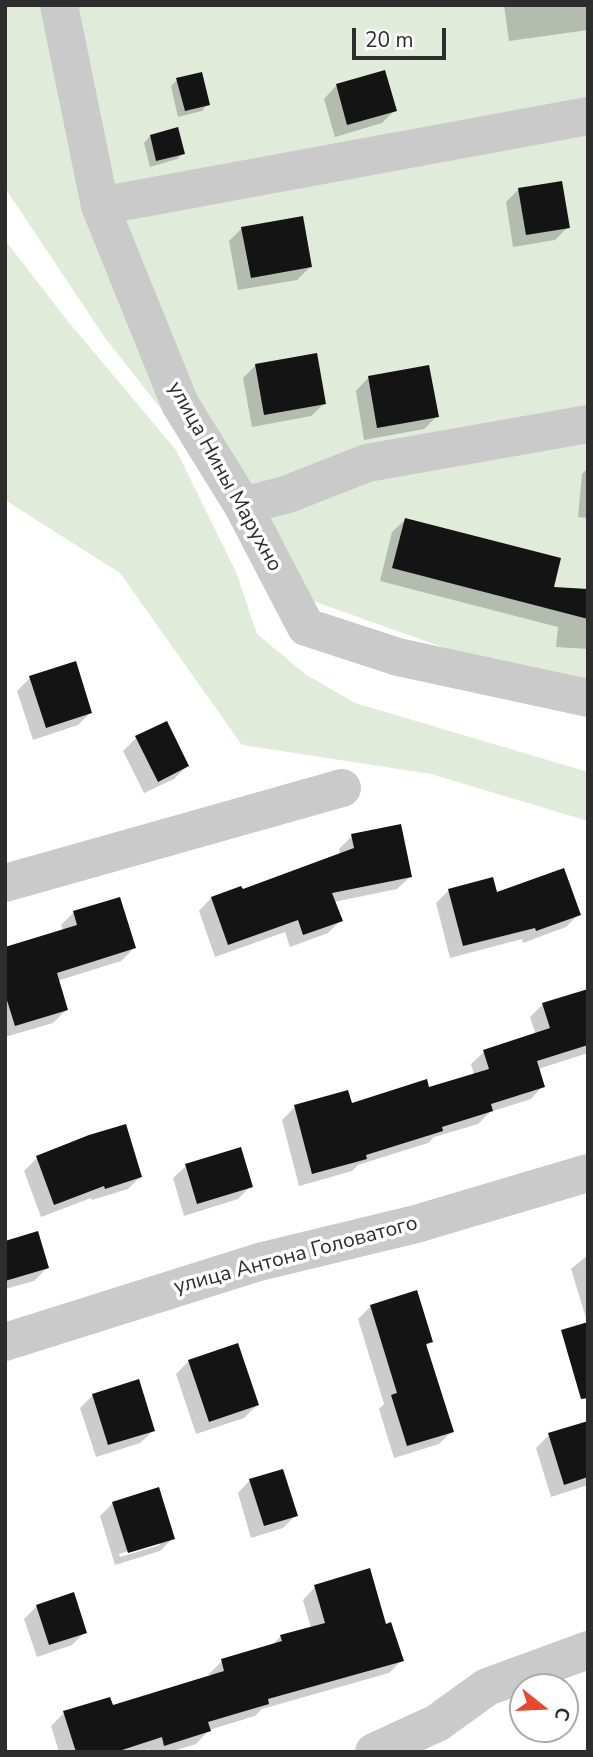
<!DOCTYPE html>
<meta charset="utf-8">
<style>
body{margin:0}
#map{position:relative;width:593px;height:1757px;overflow:hidden;background:#fff;font-family:"Nunito Sans",sans-serif}
canvas{display:block}
.frame{position:absolute;inset:0;border:7px solid #2d2d2d;pointer-events:none}
.north{position:absolute;left:509px;top:1673px;width:70px;height:70px;box-sizing:border-box;background:#fff;border:2px solid #ababab;border-radius:50%;rotate:108deg;font-size:19px;font-weight:700;line-height:28px;text-align:center;color:#2d2d2d}
.north::after{content:'';display:block;margin:auto;width:24px;height:32px;background:#e8482c;clip-path:polygon(50% 0,100% 100%,50% 72%,0 100%)}
.scale{position:absolute;left:352px;top:28px;width:94px;height:32px;box-sizing:border-box;border:4px solid #2d2d2d;border-top:0;padding-left:9px;font-size:21px;line-height:24px;white-space:nowrap;color:#2d2d2d;-webkit-text-stroke:5px #fff;paint-order:stroke}
</style>
<div id="map">
<canvas width="593" height="1757"></canvas>
<div class="frame"></div>
<div class="north">С</div>
<div class="scale">20 m</div>
</div>
<script>
const c = document.querySelector('canvas').getContext('2d');
c.lineJoin = 'round';
function fillPath(path, color) {
  c.fillStyle = color;
  c.fill(path, 'evenodd');
}
function poly(rows) {
  const path = new Path2D();
  for (const r of rows) {
    path.moveTo(r[0], r[1]);
    for (let i = 2; i < r.length; i += 2) path.lineTo(r[i], r[i + 1]);
  }
  return path;
}
function strokePath(path, color, width, dash) {
  c.strokeStyle = color;
  c.lineWidth = width;
  c.lineCap = dash ? 'butt' : 'round';
  c.setLineDash(dash || []);
  c.stroke(path);
}
function write(font, color, halo, rows, align = 'center') {
  c.font = font + ' "Nunito Sans",sans-serif';
  c.lineWidth = 7;
  c.setLineDash([]);
  c.textBaseline = 'middle';
  c.strokeStyle = halo;
  c.fillStyle = color;
  for (const [text, x, y, turn = 0] of rows) {
    c.save();
    c.translate(x, y);
    c.rotate((+turn || 0) * Math.PI / 180);
    c.textAlign = isNaN(turn) ? turn : align;
    if (halo) c.strokeText(text, 0, 0);
    c.fillText(text, 0, 0);
    c.restore();
  }
}
fillPath(poly([
 [5,5,588,5,588,699,313,601,105,338,5,188],
 [5,240,66,319,176,450,236,572,257,634,305,674,355,703,588,772,588,821,431,774,242,745,120,573,5,500]
]), '#e0ebda');
fillPath(poly([
 [504,5,588,5,588,30,509,41],
 [383,72,395,110,382,123,335,137,324,99,336,86],
 [177,80,208,104,202,111,178,117,171,86],
 [150,136,183,153,177,159,150,167,144,143],
 [519,189,568,227,555,240,513,247,506,202],
 [242,228,310,267,297,280,238,290,229,241],
 [256,365,324,404,311,416,252,427,243,378],
 [368,378,437,416,424,429,364,440,356,391],
 [588,468,588,518,578,517,582,474],
 [405,520,552,589,588,591,588,649,556,647,558,627,380,581,392,532],
 [30,678,90,713,78,725,33,740,17,691],
 [136,738,187,766,174,779,144,793,123,751],
 [352,836,410,877,397,889,334,902,341,920,328,933,290,947,285,932,215,957,199,911,211,898,241,891,340,854,339,849],
 [449,890,496,895,579,914,566,927,523,943,522,939,450,958,436,903],
 [74,912,134,948,121,961,57,981,66,1010,53,1023,5,1037,5,949,63,931,61,925],
 [588,990,588,1053,538,1069,543,1086,531,1099,490,1112,478,1124,434,1137,428,1143,358,1165,352,1171,299,1186,282,1120,295,1107,350,1105,428,1089,474,1075,471,1064,484,1052,536,1035,530,1017,543,1004],
 [37,1158,140,1177,128,1189,92,1200,91,1198,41,1217,24,1171],
 [186,1166,251,1186,238,1199,184,1216,173,1178],
 [5,1243,47,1268,34,1281,5,1289],
 [588,1255,588,1317,586,1318,571,1269],
 [371,1306,431,1342,425,1347,452,1431,439,1444,394,1458,379,1409,384,1404,358,1319],
 [189,1361,257,1405,244,1418,196,1434,176,1374],
 [93,1395,153,1431,140,1443,96,1457,80,1408],
 [588,1423,588,1485,551,1497,536,1448,549,1435],
 [250,1480,296,1515,283,1528,251,1538,238,1493],
 [113,1503,173,1538,160,1551,115,1565,100,1516],
 [160,1541,160,1545,120,1557,119,1554],
 [315,1587,385,1626,402,1660,389,1673,262,1709,255,1716,209,1730,196,1744,170,1752,150,1752,149,1749,141,1752,59,1752,51,1726,64,1713,112,1707,210,1677,209,1674,222,1661,271,1646,281,1636,311,1628,303,1600],
 [37,1606,85,1632,72,1645,37,1657,24,1619]
]), '#0003');
fillPath(poly([
 [385,70,397,111,347,125,336,84],
 [202,72,210,105,185,111,176,78],
 [178,127,185,154,156,161,150,135],
 [562,181,570,228,526,235,518,188],
 [303,216,312,267,251,278,241,227],
 [317,353,326,404,264,415,255,364],
 [429,365,439,417,377,428,368,376],
 [405,518,561,558,554,587,588,589,588,619,392,568],
 [76,661,92,713,46,728,29,676],
 [167,721,189,766,158,782,135,736],
 [401,824,412,877,332,893,343,921,303,935,298,920,228,945,211,897,241,886,243,889,354,848,351,834],
 [564,868,581,915,536,931,535,928,463,946,448,889,493,877,497,892],
 [120,897,136,948,57,973,68,1010,15,1026,5,994,5,947,77,925,73,911],
 [588,989,588,1045,537,1061,545,1087,491,1104,493,1111,442,1127,443,1131,366,1155,367,1159,312,1174,294,1105,348,1090,352,1103,427,1079,429,1087,489,1069,483,1050,550,1028,542,1003],
 [126,1124,142,1177,105,1189,104,1186,54,1205,36,1156,89,1135],
 [241,1147,253,1187,197,1204,185,1164],
 [38,1231,49,1268,5,1281,5,1241],
 [417,1290,433,1342,426,1344,454,1432,407,1446,391,1395,397,1393,370,1305],
 [588,1322,588,1398,581,1399,561,1330],
 [238,1343,259,1405,209,1422,188,1360],
 [139,1379,155,1431,108,1445,92,1394],
 [588,1421,588,1477,564,1485,548,1433],
 [283,1469,298,1516,264,1526,249,1479],
 [159,1487,175,1539,128,1553,112,1502],
 [370,1568,386,1624,391,1622,404,1661,268,1699,269,1704,208,1722,211,1731,164,1746,162,1737,116,1752,76,1752,63,1711,110,1697,113,1705,224,1671,221,1659,282,1641,280,1635,325,1623,314,1585],
 [74,1592,87,1633,49,1645,36,1605]
]), '#141414');
strokePath(poly([
 [59,5,100,206,180,404,243,506,306,627,398,657,588,698],
 [100,206,588,116],
 [243,506,288,494,367,463,588,424],
 [5,883,342,788],
 [5,1342,259,1262,416,1224,588,1173],
 [374,1752,437,1723,487,1687,588,1650]
]), '#cacaca', 38);
write('21px', '#2d2d2d', '#fff', [
 ["улица Нины Марухно",224,477,61],
 ["улица Антона Головатого",296,1256,-15]
]);
</script>
